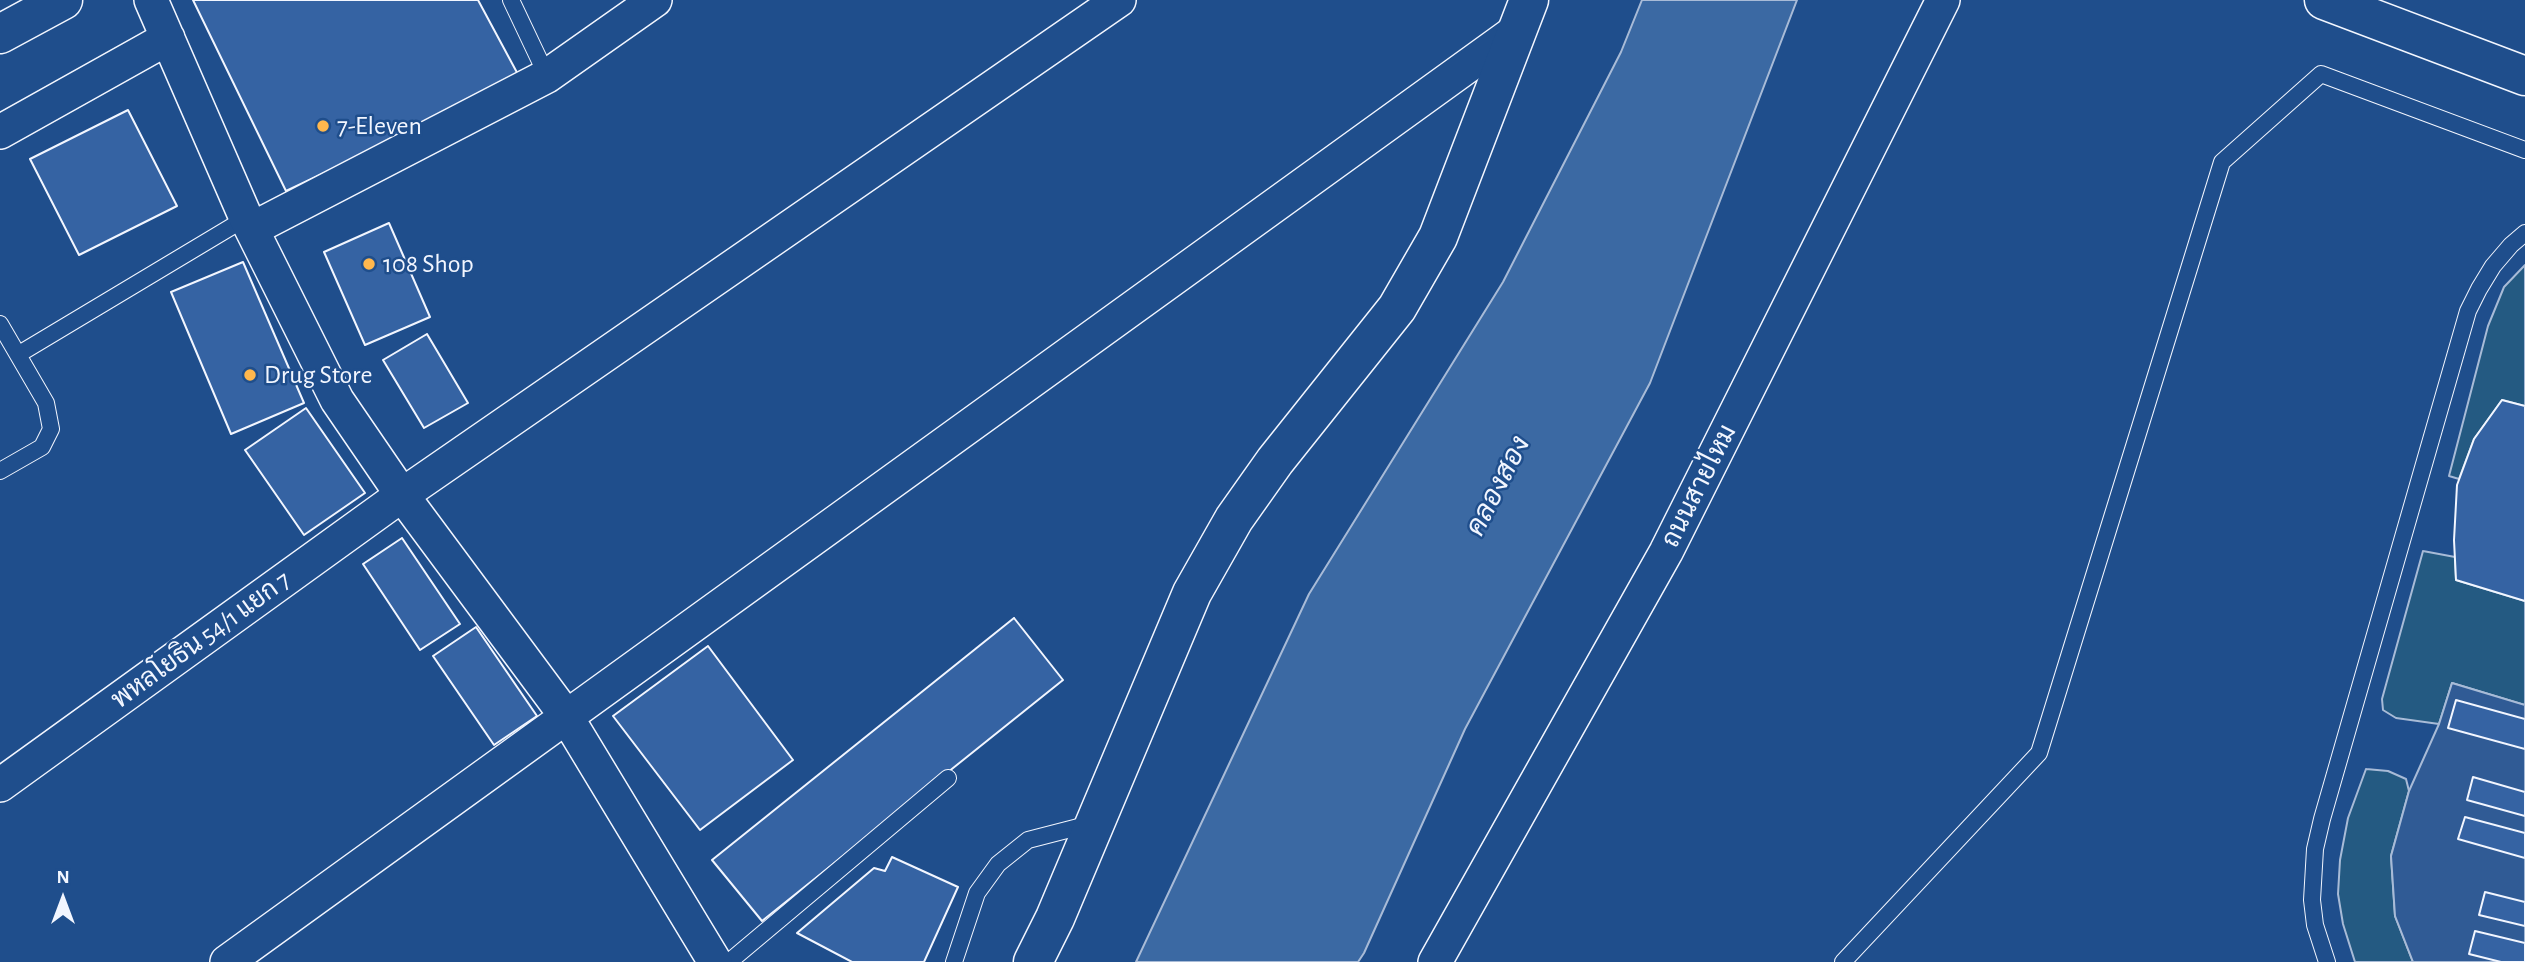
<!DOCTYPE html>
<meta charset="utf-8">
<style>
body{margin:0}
#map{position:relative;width:2525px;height:962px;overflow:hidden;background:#1f4e8c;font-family:"Alegreya Sans",sans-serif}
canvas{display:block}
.north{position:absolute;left:28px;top:864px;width:70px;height:70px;-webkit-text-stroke:5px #1f4e8c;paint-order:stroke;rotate:0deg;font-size:19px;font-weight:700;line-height:28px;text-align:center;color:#f2f6ff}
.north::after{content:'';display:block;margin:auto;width:24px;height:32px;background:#f2f6ff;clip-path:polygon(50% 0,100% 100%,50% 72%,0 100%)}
</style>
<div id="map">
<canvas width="2525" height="962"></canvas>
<div class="north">N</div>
</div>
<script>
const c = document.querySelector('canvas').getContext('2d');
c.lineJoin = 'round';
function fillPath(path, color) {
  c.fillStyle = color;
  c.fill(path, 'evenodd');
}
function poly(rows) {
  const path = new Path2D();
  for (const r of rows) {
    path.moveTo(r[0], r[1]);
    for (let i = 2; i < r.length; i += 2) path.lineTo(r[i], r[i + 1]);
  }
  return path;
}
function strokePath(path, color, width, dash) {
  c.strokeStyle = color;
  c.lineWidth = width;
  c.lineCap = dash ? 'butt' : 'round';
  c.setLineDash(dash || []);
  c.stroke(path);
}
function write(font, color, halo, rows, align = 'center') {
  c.font = font + ' "Alegreya Sans",Sarabun,sans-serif';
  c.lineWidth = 5;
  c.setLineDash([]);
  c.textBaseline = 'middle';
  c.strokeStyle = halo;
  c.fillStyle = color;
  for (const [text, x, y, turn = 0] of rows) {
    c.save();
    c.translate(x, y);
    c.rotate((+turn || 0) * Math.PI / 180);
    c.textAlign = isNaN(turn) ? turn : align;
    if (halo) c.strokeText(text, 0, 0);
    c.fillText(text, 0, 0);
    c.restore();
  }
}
const green = poly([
 [2525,265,2525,406,2502,400,2474,439,2459,479,2449,476,2488,326,2504,287,2525,265],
 [2423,551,2455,557,2456,580,2525,601,2525,705,2452,683,2439,724,2396,718,2383,710,2382,699,2423,551],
 [2366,769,2388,771,2406,779,2409,791,2391,856,2395,916,2413,962,2355,962,2343,924,2338,894,2340,860,2348,818,2366,769]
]);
fillPath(green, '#245a82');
strokePath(green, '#a8bbd7', 2);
const parking = poly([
 [2452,683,2525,705,2525,962,2413,962,2395,916,2391,856,2409,791,2439,724,2452,683]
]);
fillPath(parking, '#305b95');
strokePath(parking, '#a8bbd7', 2);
const water = poly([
 [1642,0,1797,0,1650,383,1465,729,1364,953,1358,962,1136,962,1309,594,1503,282,1621,52,1642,0]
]);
fillPath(water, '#3b69a3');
strokePath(water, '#a8bbd7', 2);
const building = poly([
 [193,0,478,0,521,80,286,191,193,0],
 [128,110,177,206,79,255,30,159,128,110],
 [389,223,430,317,365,345,324,252,389,223],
 [243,262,304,403,231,434,171,292,243,262],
 [427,334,468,403,424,428,383,360,427,334],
 [2502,400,2525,406,2525,601,2456,580,2454,540,2457,485,2474,439,2502,400],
 [306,408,365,493,304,535,245,450,306,408],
 [402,538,460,624,420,650,363,564,402,538],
 [1014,618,1063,680,762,921,712,860,1014,618],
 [476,627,537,716,494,745,433,656,476,627],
 [708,646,793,760,700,830,613,716,708,646],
 [2456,700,2525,719,2525,749,2448,728,2456,700],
 [2473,777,2525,792,2525,816,2467,800,2473,777],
 [2465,817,2525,833,2525,858,2458,839,2465,817],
 [892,857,958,887,924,962,852,962,797,933,874,868,885,871,892,857],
 [2485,892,2525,902,2525,926,2479,915,2485,892],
 [2475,931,2525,943,2525,962,2501,962,2469,954,2475,931]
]);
fillPath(building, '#3563a3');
strokePath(building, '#f2f6ff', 2);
const lane = poly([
 [511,0,547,76],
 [0,324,46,403,51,429,42,447,0,471],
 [19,354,246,218],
 [729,962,948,778],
 [954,962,977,893,998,864,1028,840,1090,824],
 [1843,962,2039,753,2222,162,2321,74,2525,150],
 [2327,962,2315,925,2312,900,2315,849,2322,819,2468,311,2479,289,2493,266,2511,245,2525,233]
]);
const street = poly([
 [151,0,246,218,337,400,402,495,566,716,715,962],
 [0,132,168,38],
 [252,229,547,76,655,0],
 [0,785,402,495,1119,0],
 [227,962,1516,31],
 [1435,962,1666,552,1943,0]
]);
const secondary = poly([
 [2324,0,2525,76],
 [0,34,63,0],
 [1033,962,1055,918,1192,593,1234,519,1275,461,1397,308,1438,237,1529,0]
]);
strokePath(lane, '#f2f6ff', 18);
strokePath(street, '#f2f6ff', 36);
strokePath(secondary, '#f2f6ff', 41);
strokePath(lane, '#1f4e8c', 16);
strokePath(street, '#1f4e8c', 33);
strokePath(secondary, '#1f4e8c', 38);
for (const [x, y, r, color] of [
 [323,126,7,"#ffb74d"],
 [369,264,7,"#ffb74d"],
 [250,375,7,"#ffb74d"]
]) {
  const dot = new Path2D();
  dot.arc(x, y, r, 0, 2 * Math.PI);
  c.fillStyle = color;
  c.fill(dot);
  strokePath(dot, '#1f4e8c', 2.5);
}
write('26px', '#f2f6ff', '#1f4e8c', [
 ["7-Eleven",337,126],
 ["108 Shop",383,264],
 ["Drug Store",264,375]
], 'left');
write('26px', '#f2f6ff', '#1f4e8c', [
 ["ถนนสายไหม",1699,486,-63],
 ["พหลโยธิน 54/1 แยก 7",201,640,-36]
]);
write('italic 28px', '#f2f6ff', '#1f4e8c', [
 ["คลองสอง",1498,486,-63]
]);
</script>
